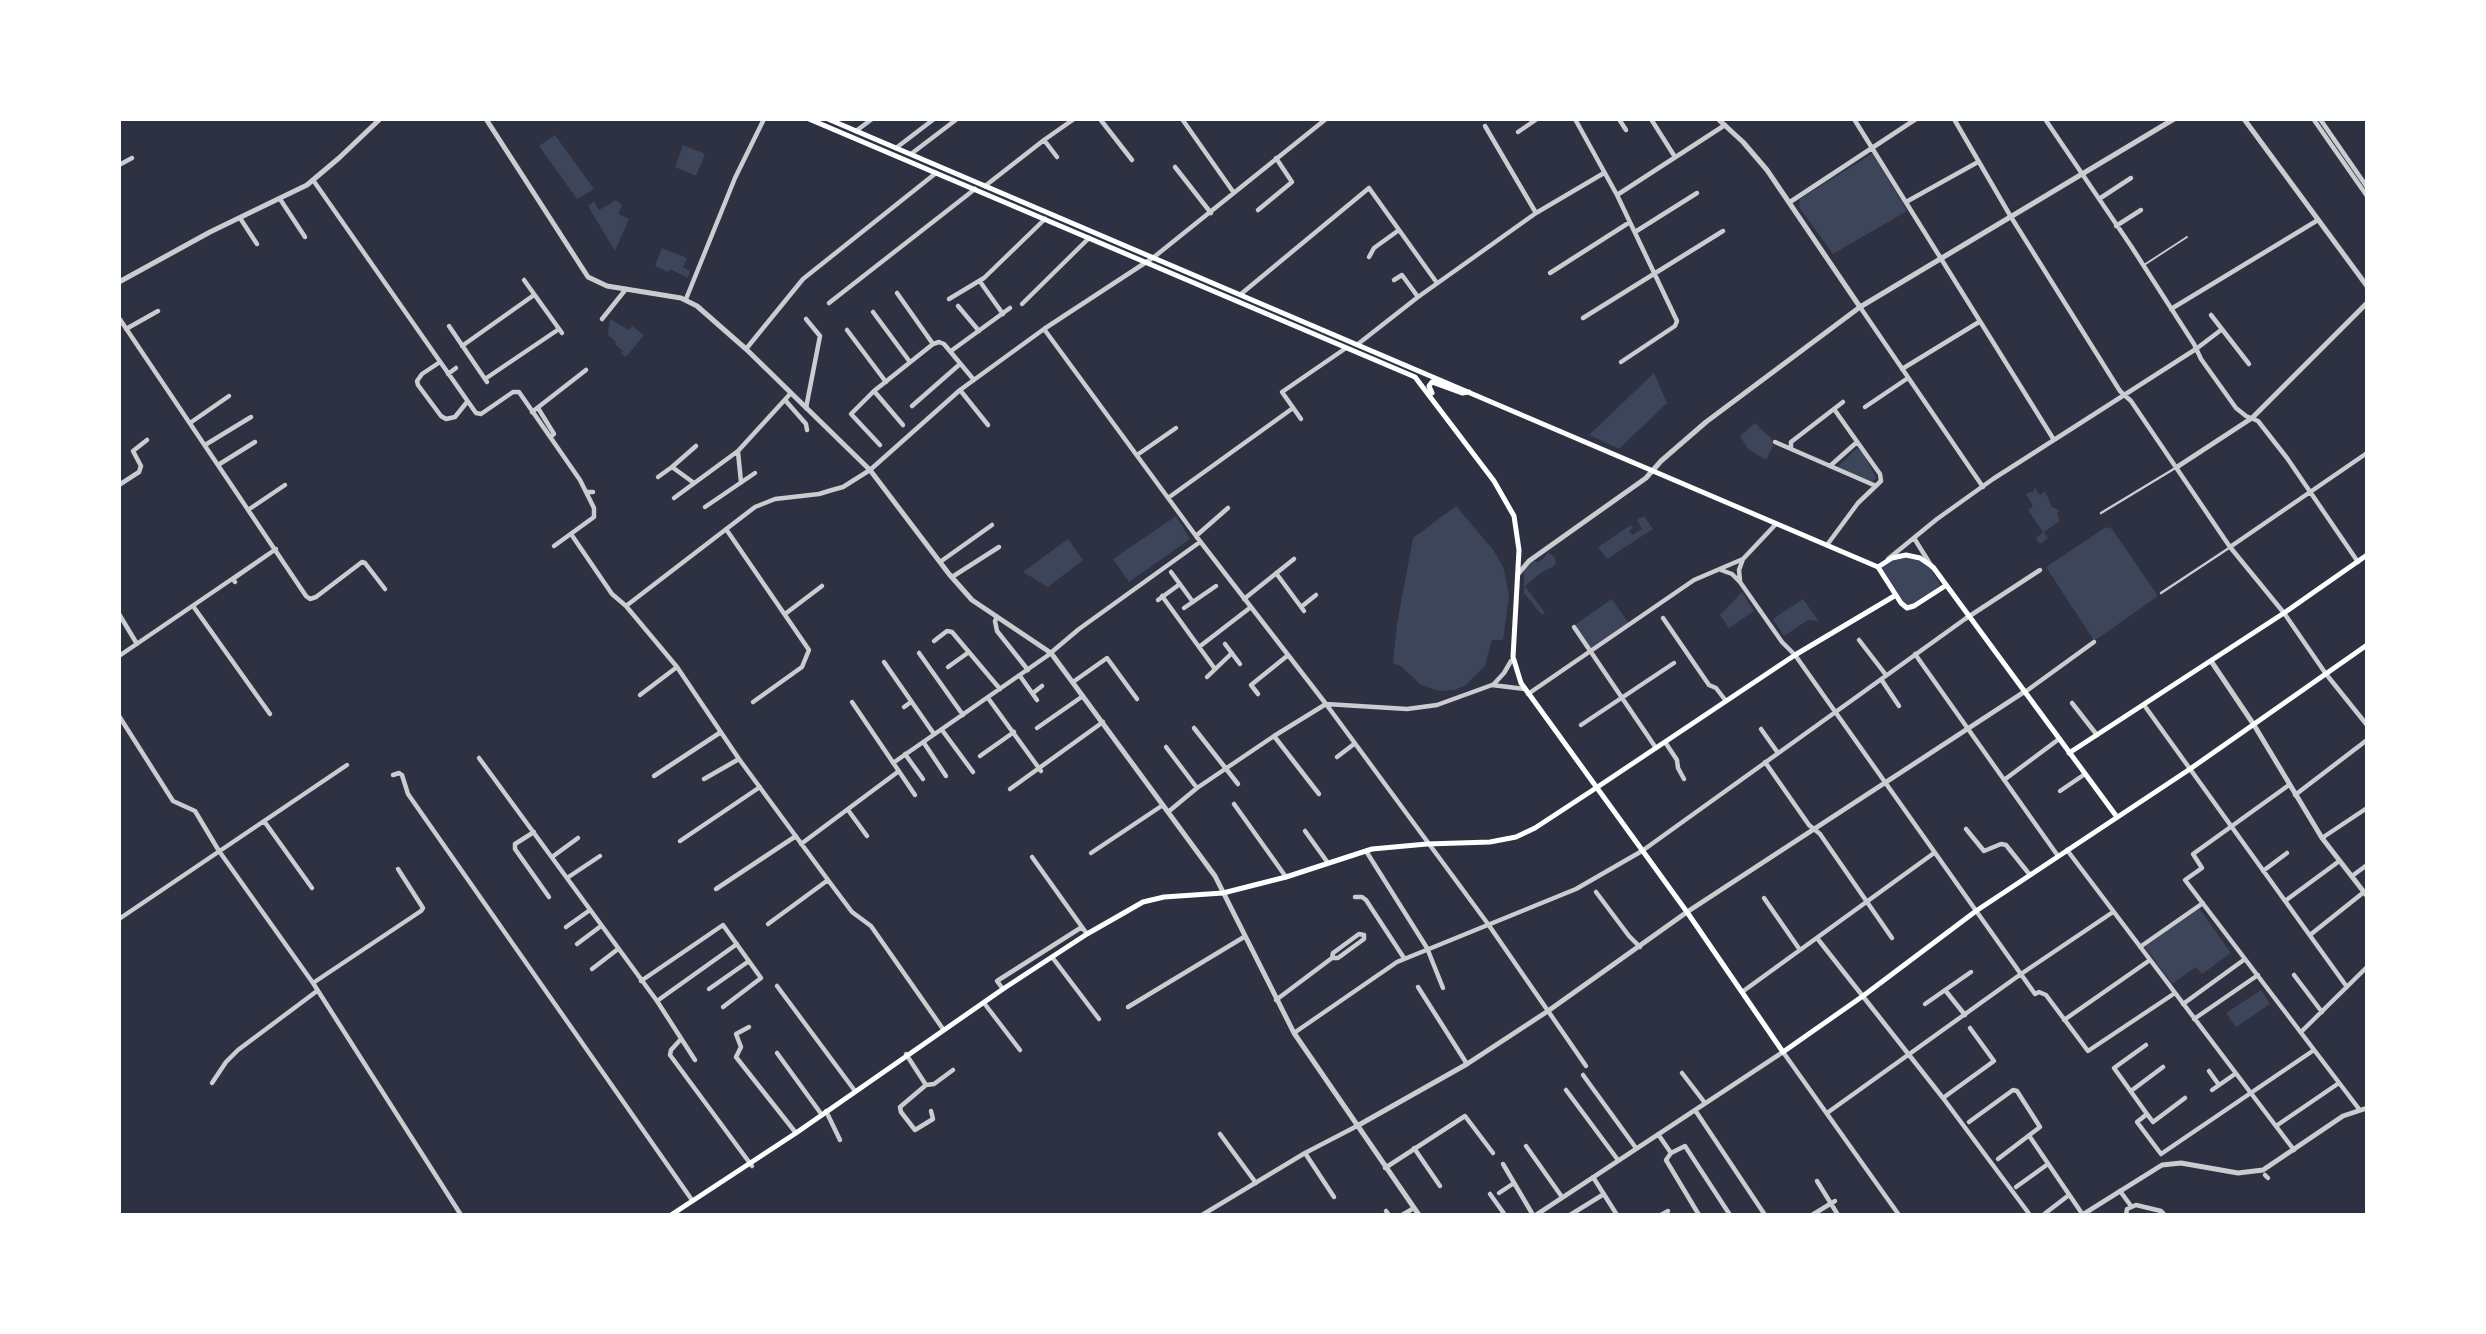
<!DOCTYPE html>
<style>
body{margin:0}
#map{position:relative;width:2486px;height:1334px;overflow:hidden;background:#2d3142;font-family:"Noto Sans",sans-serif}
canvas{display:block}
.frame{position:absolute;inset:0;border:121px solid #fff;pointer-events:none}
</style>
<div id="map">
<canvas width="2486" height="1334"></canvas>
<div class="frame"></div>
</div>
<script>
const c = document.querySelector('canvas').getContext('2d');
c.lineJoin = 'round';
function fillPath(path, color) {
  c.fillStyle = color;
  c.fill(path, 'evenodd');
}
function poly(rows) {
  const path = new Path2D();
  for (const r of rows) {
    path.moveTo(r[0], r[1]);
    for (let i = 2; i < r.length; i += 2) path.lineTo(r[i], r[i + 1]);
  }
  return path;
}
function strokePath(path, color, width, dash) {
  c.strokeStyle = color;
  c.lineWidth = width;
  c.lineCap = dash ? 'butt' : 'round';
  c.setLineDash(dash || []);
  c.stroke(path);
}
fillPath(poly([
 [555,135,594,189,577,199,539,146],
 [683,145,705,154,696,176,675,167],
 [1873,153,1907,211,1833,254,1799,207,1800,199],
 [616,200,622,205,618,214,629,219,615,251,588,206,594,201,599,210],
 [662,248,687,258,683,267,690,271,688,278,670,269,668,272,655,266],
 [610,319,629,330,632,326,644,335,626,357,621,354,623,351,615,344,616,342,608,335],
 [1654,373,1667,403,1619,449,1589,435],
 [1755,423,1772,439,1773,446,1766,460,1748,449,1740,436],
 [1857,448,1863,452,1876,478,1872,482,1838,467],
 [2034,487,2040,495,2045,491,2052,507,2059,510,2057,514,2060,521,2044,532,2048,538,2040,544,2036,538,2043,532,2028,510,2033,506,2026,494,2034,491],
 [1456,506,1494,551,1504,569,1509,597,1503,640,1492,640,1485,666,1466,685,1455,690,1440,691,1421,685,1402,667,1393,663,1397,624,1413,538],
 [1176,516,1190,539,1129,582,1113,559],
 [1644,516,1653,529,1607,559,1598,547,1631,525,1633,528,1629,531,1632,535,1642,529,1637,520],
 [2106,527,2112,529,2158,596,2097,639,2093,639,2046,567],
 [1068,539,1083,560,1048,587,1023,572],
 [1548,552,1555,557,1556,562,1554,566,1542,572,1525,586,1545,613,1542,615,1524,593,1524,569,1533,561,1538,562,1544,558],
 [1907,557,1917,558,1930,568,1941,586,1913,605,1906,605,1901,599,1881,567,1888,561],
 [1742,592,1754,611,1729,628,1720,615],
 [1612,599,1629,624,1590,651,1573,626],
 [1803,599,1819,621,1808,620,1784,636,1773,619],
 [2199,908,2231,953,2202,974,2196,967,2172,984,2145,947],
 [2261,990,2270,1004,2236,1027,2226,1013]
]), '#3c4559');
strokePath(poly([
 [2144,265,2187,237]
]), '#caccd0', 2);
strokePath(poly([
 [2101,513,2177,467],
 [2161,593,2229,548]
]), '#caccd0', 2.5);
strokePath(poly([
 [1100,119,1132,160],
 [1182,119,1234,193],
 [1575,119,1617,195,1677,321,1675,326,1621,362],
 [1619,119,1626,130],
 [1651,119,1675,157],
 [1854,119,2054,440],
 [1954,119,2011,217,2120,391,2131,401,2230,547,2284,613,2326,674,2367,725],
 [2045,119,2131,246,2194,344,2201,359,2236,408,2246,416,2258,421,2287,458,2358,562],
 [2315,119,2314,120,2367,196],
 [2320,119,2367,187],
 [1485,126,1536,213],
 [856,131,872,119],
 [1518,132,1537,119],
 [1044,140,1057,157],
 [896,148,934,119],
 [911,154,957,119],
 [119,165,132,158],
 [1175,167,1211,213],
 [313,180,476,413,481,414,513,392,519,392,580,480,594,508,594,517,554,546],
 [985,186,1044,140,1074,119],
 [1617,195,1725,125],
 [280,199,305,237],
 [2099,199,2131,178],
 [1790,202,1916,119],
 [1906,202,1978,162],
 [1258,210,1292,182,1276,158],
 [240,218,257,244],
 [2116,226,2141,210],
 [1635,232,1697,193],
 [1369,257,1374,248,1399,230],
 [1550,273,1630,222],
 [524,280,562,333],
 [1394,280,1402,275,1418,297],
 [981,283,1003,314],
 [897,293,933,344],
 [1241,294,1369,188,1437,283],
 [686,299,735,178,764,119],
 [949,299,984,278,1045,219],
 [829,303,975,189],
 [1022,304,1089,238],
 [958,306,979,331],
 [1860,307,1983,487],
 [2171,309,2318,220],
 [873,312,910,362],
 [2211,315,2249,364],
 [119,318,306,596,310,599,316,597,362,562,365,563,385,589],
 [1583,318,1723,231],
 [602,319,626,289],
 [449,326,487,382],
 [126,329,158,311],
 [1044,329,1196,536,1326,704,1488,924,1586,1066],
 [847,330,886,382],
 [1358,344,1418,297,1536,213,1604,173],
 [462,346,534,295],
 [746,349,803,279,936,173],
 [951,351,1010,308],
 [440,362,422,374,417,381,418,385,441,416,446,419,455,417,467,402],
 [1902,369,1979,322],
 [448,374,456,368],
 [485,379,559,329],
 [960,390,988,425],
 [874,391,903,425],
 [785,400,806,424,807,430],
 [912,406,960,364],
 [1865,407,1908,378],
 [538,408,554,434,550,437],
 [806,408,820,336,806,319],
 [532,412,586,370],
 [1301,419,1282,392,1346,348],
 [190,423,229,396],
 [1775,442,1876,486],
 [205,445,251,417],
 [880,445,851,414,874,391,933,344,939,342,944,344,974,380],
 [1791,448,1791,442,1843,402],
 [738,452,741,482],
 [1137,455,1176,428],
 [218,465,255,442],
 [1830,466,1857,442],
 [672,467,696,446],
 [658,477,672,467,694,483],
 [119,485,139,472,141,466,133,451,147,440],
 [586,492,593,492],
 [674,498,738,451,791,393],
 [1168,498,1293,408],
 [705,507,755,473],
 [248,510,285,485],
 [726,529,809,650,802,667,753,702],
 [571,534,612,594,626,606,677,667,739,759,828,880,852,912,871,926,943,1029],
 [1196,536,1228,508],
 [1914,538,1932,567],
 [1827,545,1858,503,1881,481,1880,474,1834,409],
 [2230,547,2367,453],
 [1888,559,1937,519,1993,479,2196,349,2221,330],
 [940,562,992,525],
 [1721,570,1732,574,1740,582,1782,642,1795,655,2035,994,2039,992,2046,995,2088,1051,2175,993],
 [1171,572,1193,602],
 [1276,573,1304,611],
 [952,577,999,547],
 [1740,581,1739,570,1743,559],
 [1162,596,1215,669],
 [1244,599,1294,559],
 [1158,600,1180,584],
 [193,606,270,714],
 [626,606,755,507,775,499,819,494,832,490,843,487,870,470,960,390,1044,329,1154,257,1326,119],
 [1301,607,1316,595],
 [1184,608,1216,586],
 [119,614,137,644],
 [785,614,822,586],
 [997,617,995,621,997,631,1028,670],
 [1663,618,1709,685,1716,688,1726,701],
 [1574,627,1656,748],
 [1859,640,1886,675],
 [934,641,947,631,952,632,1000,689],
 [1225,644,1240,664],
 [1199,647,1251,607],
 [919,653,963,715],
 [1915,654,2058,856],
 [119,656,276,549,233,579,235,582],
 [884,662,934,734],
 [948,667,969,652],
 [1020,676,1037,700],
 [1207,677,1232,653],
 [1881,679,1899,706],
 [1073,682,1107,658,1137,699],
 [1493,685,1504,673,1511,661],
 [2025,692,2094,642],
 [1033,693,1042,686],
 [1258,694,1251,685,1287,656],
 [1528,694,1694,580,1743,559,1776,524],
 [640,695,677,667],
 [988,698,1041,771],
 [852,702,915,795],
 [2072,703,2097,735],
 [2144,705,2347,987],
 [904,707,911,702],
 [119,716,173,801,195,811,219,851,313,983,461,1215],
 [1581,725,1674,663],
 [1037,728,1083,696],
 [1194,728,1238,784],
 [1761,729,1778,753],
 [942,730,973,772],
 [1274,736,1319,794],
 [1665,742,1677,760,1678,768,1684,779],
 [924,743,946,776],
 [1166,747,1197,788],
 [905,754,923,779],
 [980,756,1014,732],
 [1337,757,1354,744],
 [479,758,657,1001,695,1060],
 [1765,762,1809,825,1820,834,1892,938],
 [893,763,1047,656,1079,629,1200,542],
 [393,775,399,773,402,775,408,794,692,1200],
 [654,776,721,732],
 [704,779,739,759],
 [2004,780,2059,739],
 [2289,785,2193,854,2202,868,2185,880,2359,1109],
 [1010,789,1103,722],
 [2060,791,2085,774],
 [2295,795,2367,740],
 [1234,804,1286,877],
 [848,810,867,836],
 [1168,812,1197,788,1274,736,1326,704,1407,709,1437,705,1492,685,1525,689],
 [264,821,312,888],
 [1966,829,1984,851,2001,844,2006,845,2030,875],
 [1305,831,1328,863],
 [534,832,515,844,515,849,549,897],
 [2322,838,2367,808],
 [680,841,760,787],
 [801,844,899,771],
 [2067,850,2294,1150],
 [1366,851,1427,948,1443,988],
 [1091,853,1163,805],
 [552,857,578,838],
 [1032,857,1087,934],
 [2263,871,2287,853],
 [2352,876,2367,865],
 [567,878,600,856],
 [716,889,796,836],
 [1596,892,1629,936,1640,947],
 [1355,897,1362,897,1366,900,1404,958],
 [1764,898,1800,950],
 [2285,901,2338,862],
 [119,919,347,765],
 [768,924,828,880],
 [566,927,590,910],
 [2310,935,2364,892],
 [1817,938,1943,1098,2030,1215],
 [577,944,601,926],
 [2140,947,2203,903],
 [1052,957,1099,1019],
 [1332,958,1338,958,1364,939,1364,935],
 [592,969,618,949],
 [2294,975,2322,1012],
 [641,981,723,925,761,978,723,1007],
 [313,983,421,911,423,908,398,869],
 [777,986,855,1091],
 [1418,987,1467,1064],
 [709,989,749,961],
 [1003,989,997,981,1082,927],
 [1945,990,1965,1015],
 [1742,992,1934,853],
 [1276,1000,1332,958,1333,953,1359,934,1364,935],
 [657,1001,737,944],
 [984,1003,1020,1050],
 [1925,1004,1971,972],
 [2183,1004,2245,959],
 [1128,1007,1244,937],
 [2194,1019,2258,975],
 [2064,1020,2150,960],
 [749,1027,736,1034,741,1047,736,1057,796,1133],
 [2301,1032,2367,967],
 [1294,1033,1397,962,1576,889,1642,851,1965,619,2040,570],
 [681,1039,671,1050,670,1055,752,1166],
 [2146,1045,2114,1068,2147,1114,2153,1122,2185,1098],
 [777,1053,822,1115],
 [906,1054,926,1085],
 [2209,1071,2219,1085],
 [1682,1073,1705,1103],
 [1583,1075,1636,1148],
 [212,1083,226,1062,238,1050,317,991],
 [1566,1090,1618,1160],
 [2212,1090,2235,1074],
 [2131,1091,2163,1067],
 [1943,1098,1994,1061,1970,1028],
 [1695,1110,1765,1215],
 [826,1111,840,1140],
 [931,1111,933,1119,915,1130,901,1112,900,1107,926,1085,934,1084,953,1070],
 [1827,1113,2021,974,2113,912],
 [2147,1114,2137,1122,2161,1154],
 [1969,1122,2013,1090,2017,1091,2040,1127,1998,1159],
 [2276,1126,2339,1083],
 [1220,1134,1256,1183],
 [1658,1134,1671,1153],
 [2030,1137,2083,1215],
 [1526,1146,1562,1197],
 [1414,1148,1440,1186],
 [1305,1153,1334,1197],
 [2161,1154,2314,1050],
 [1503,1164,1533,1215],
 [1385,1168,1465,1116,1493,1153],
 [2265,1175,2268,1178],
 [1593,1177,1617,1215],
 [1817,1181,1838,1215],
 [2016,1187,2048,1164],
 [2120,1191,2131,1206],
 [1499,1193,1514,1183],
 [1490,1194,1505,1215],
 [1386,1211,1389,1215],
 [1202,1215,1305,1153,1357,1126],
 [1402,1215,1414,1208],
 [1536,1215,1783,1052,1899,1215],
 [1570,1215,1604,1194],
 [1661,1215,1668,1211],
 [1699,1215,1666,1160,1671,1153,1685,1146,1730,1215],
 [1812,1215,1835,1201],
 [2043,1215,2069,1195],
 [2126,1215,2127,1209,2136,1205,2161,1211,2165,1215]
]), '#caccd0', 4.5);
strokePath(poly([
 [486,119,588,277,607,286,681,298,697,306,746,349,870,470,949,574,972,600,1051,653,1215,876,1294,1033,1419,1215],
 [1718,119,1743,142,1767,170,1860,307],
 [2244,119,2367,286],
 [119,282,210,232,307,185,339,158,380,119],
 [2177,467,2252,418,2367,303],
 [1518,574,1529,561,1646,478,1661,461,1706,422,1860,307,2174,119],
 [2211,661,2254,725,2322,838,2367,896],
 [1357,1126,1467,1064,1548,1011,1687,912,2024,692],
 [2082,1215,2162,1165,2181,1163,2238,1173,2263,1170,2343,1116,2367,1108]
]), '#caccd0', 5);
strokePath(poly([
 [809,119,1415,377,1494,481,1514,516,1519,550,1513,657,1521,683,1687,912,1783,1052,1863,996,1976,911,2190,769,2367,645],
 [828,119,1878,567],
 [1432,393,1429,386,1432,382,1462,393,1469,392],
 [1878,567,1892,558,1906,555,1920,558,1933,567,2117,817],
 [1878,567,1901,603,1907,608,1914,606,1945,586],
 [2069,753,2284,613,2367,555],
 [671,1215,796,1133,1003,989,1087,934,1143,902,1164,897,1223,893,1286,877,1372,849,1427,844,1490,842,1516,837,1535,828,1596,788,1795,655,1896,595]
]), '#fff', 5);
</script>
